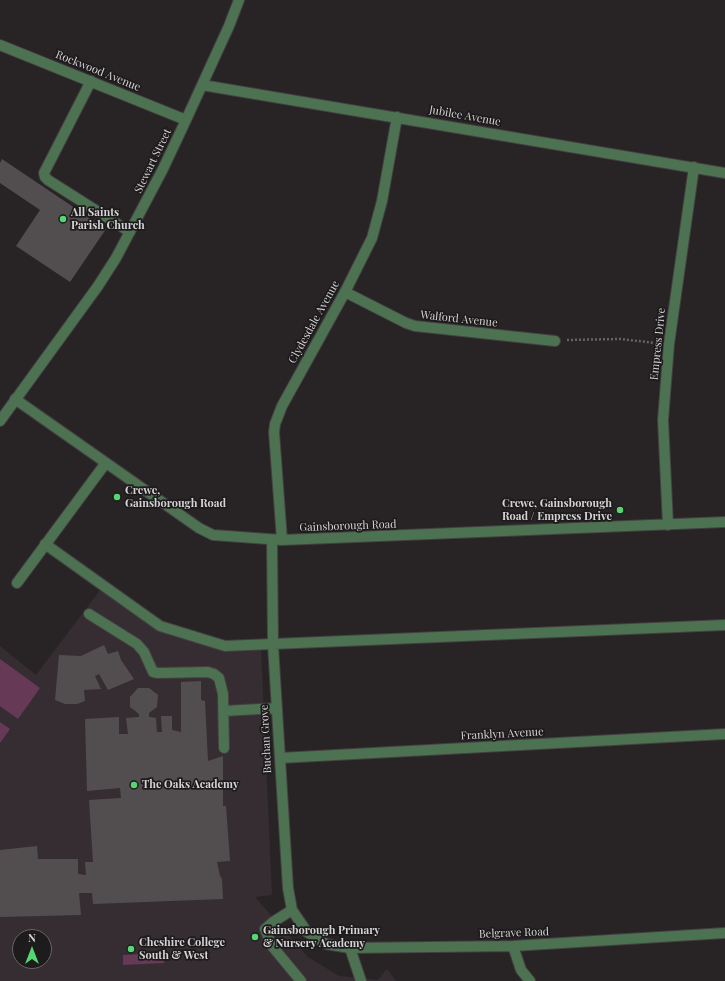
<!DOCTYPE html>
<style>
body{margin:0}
#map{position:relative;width:725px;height:981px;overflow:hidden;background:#282426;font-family:"Playfair Display",serif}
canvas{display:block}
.north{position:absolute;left:12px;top:929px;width:40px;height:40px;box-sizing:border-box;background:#1e1b1d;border:1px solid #676566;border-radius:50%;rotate:0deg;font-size:11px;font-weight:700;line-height:16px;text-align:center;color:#d5d3d4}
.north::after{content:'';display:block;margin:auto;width:14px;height:18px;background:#55d671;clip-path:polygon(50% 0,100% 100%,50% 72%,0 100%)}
</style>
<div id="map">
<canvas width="725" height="981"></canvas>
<div class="north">N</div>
</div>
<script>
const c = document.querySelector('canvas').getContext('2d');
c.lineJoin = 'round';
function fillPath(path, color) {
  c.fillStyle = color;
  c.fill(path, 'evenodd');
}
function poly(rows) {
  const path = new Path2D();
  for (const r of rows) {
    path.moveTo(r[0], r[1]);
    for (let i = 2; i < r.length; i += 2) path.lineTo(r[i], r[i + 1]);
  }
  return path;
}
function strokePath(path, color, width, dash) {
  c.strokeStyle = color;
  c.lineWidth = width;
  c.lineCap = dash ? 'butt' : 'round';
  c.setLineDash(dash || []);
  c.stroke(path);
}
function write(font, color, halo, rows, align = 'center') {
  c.font = font + ' "Playfair Display",serif';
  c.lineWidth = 3.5;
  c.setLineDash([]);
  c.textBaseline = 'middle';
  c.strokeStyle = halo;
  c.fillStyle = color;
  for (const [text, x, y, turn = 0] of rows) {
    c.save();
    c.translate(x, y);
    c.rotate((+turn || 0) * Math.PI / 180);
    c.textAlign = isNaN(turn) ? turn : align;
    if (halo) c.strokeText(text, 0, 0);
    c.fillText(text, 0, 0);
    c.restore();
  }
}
fillPath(poly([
 [101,589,159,631,261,648,272,895,255,897,308,957,339,976,378,980,387,969,396,981,0,981,0,646,36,675],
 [20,937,44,937,44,961,20,961]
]), '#362d32');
fillPath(poly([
 [0,659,40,688,18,719,0,706],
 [0,722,10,729,0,743],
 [164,953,164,963,123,965,123,955]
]), '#663956');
fillPath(poly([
 [2,159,106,229,70,282,16,246,40,210,0,183,0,163],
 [104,645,108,654,118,651,121,660,134,679,108,690,99,674,95,676,101,689,84,690,85,701,77,704,65,704,55,700,59,655,81,656],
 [201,681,201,700,205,701,208,761,223,756,223,806,226,806,230,861,217,862,220,876,222,879,223,899,93,904,92,893,79,893,81,915,0,917,0,850,37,846,38,859,78,859,78,874,86,875,85,862,93,862,89,800,121,798,120,788,87,791,85,719,119,717,119,734,128,734,126,718,139,717,139,714,130,707,130,697,138,688,149,688,158,695,157,707,149,713,149,717,156,718,157,732,162,732,161,716,172,716,172,730,181,732,181,682]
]), '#524e50');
const minor = poly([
 [0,45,186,120],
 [91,81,44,173,45,177,48,180,130,232],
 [202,85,725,173],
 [345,292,406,323,415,326,555,341],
 [15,399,199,528,213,535,282,540,725,522],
 [0,421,98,286,116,258,163,169,186,120,229,26,239,0],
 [668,525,663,420,669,344,694,167],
 [272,540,273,645,288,888,292,910,307,932,326,944,350,948,513,946,725,933],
 [282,540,274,432,275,424,282,406,345,292,372,238,382,201,397,117],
 [45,544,160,626,225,646,725,625],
 [17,583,105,464],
 [89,614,137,644,144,652,153,672,158,673,208,672,214,674,219,678,223,694,224,748],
 [224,711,277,708],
 [280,758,725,734],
 [292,910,273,922,265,929,272,946,301,981],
 [513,946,521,970,530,981],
 [350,948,361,981]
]);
strokePath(minor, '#444042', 12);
strokePath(poly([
 [567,340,620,339,656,343]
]), '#666364', 2.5, [2, 2]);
strokePath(minor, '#4d7252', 10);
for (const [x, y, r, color] of [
 [63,219,4,"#55d671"],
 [117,497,4,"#55d671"],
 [620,510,4,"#55d671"],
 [134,785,4,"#55d671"],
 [255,937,4,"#55d671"],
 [131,949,4,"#55d671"]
]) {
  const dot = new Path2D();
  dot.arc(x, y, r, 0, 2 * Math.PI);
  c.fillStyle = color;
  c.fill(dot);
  strokePath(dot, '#1e1b1d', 1.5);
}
write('11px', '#d5d3d4', '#1e1b1d', [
 ["Rockwood Avenue",98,71,22],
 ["Jubilee Avenue",465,116,10],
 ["Stewart Street",153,161,-64],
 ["Walford Avenue",459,319,6],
 ["Clydesdale Avenue",314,322,-61],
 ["Empress Drive",658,344,-84],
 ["Gainsborough Road",348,526,-2],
 ["Franklyn Avenue",502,734,-3],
 ["Buchan Grove",266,739,-93],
 ["Belgrave Road",514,933,-2]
]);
write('bold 11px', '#d5d3d4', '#1e1b1d', [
 ["All Saints",71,213],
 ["Parish Church",71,226],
 ["Crewe,",125,491],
 ["Gainsborough Road",125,504],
 ["Crewe, Gainsborough",612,504,"right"],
 ["Road / Empress Drive",612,517,"right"],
 ["The Oaks Academy",142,785],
 ["Gainsborough Primary",263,931],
 ["& Nursery Academy",263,944],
 ["Cheshire College",139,943],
 ["South & West",139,956]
], 'left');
</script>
